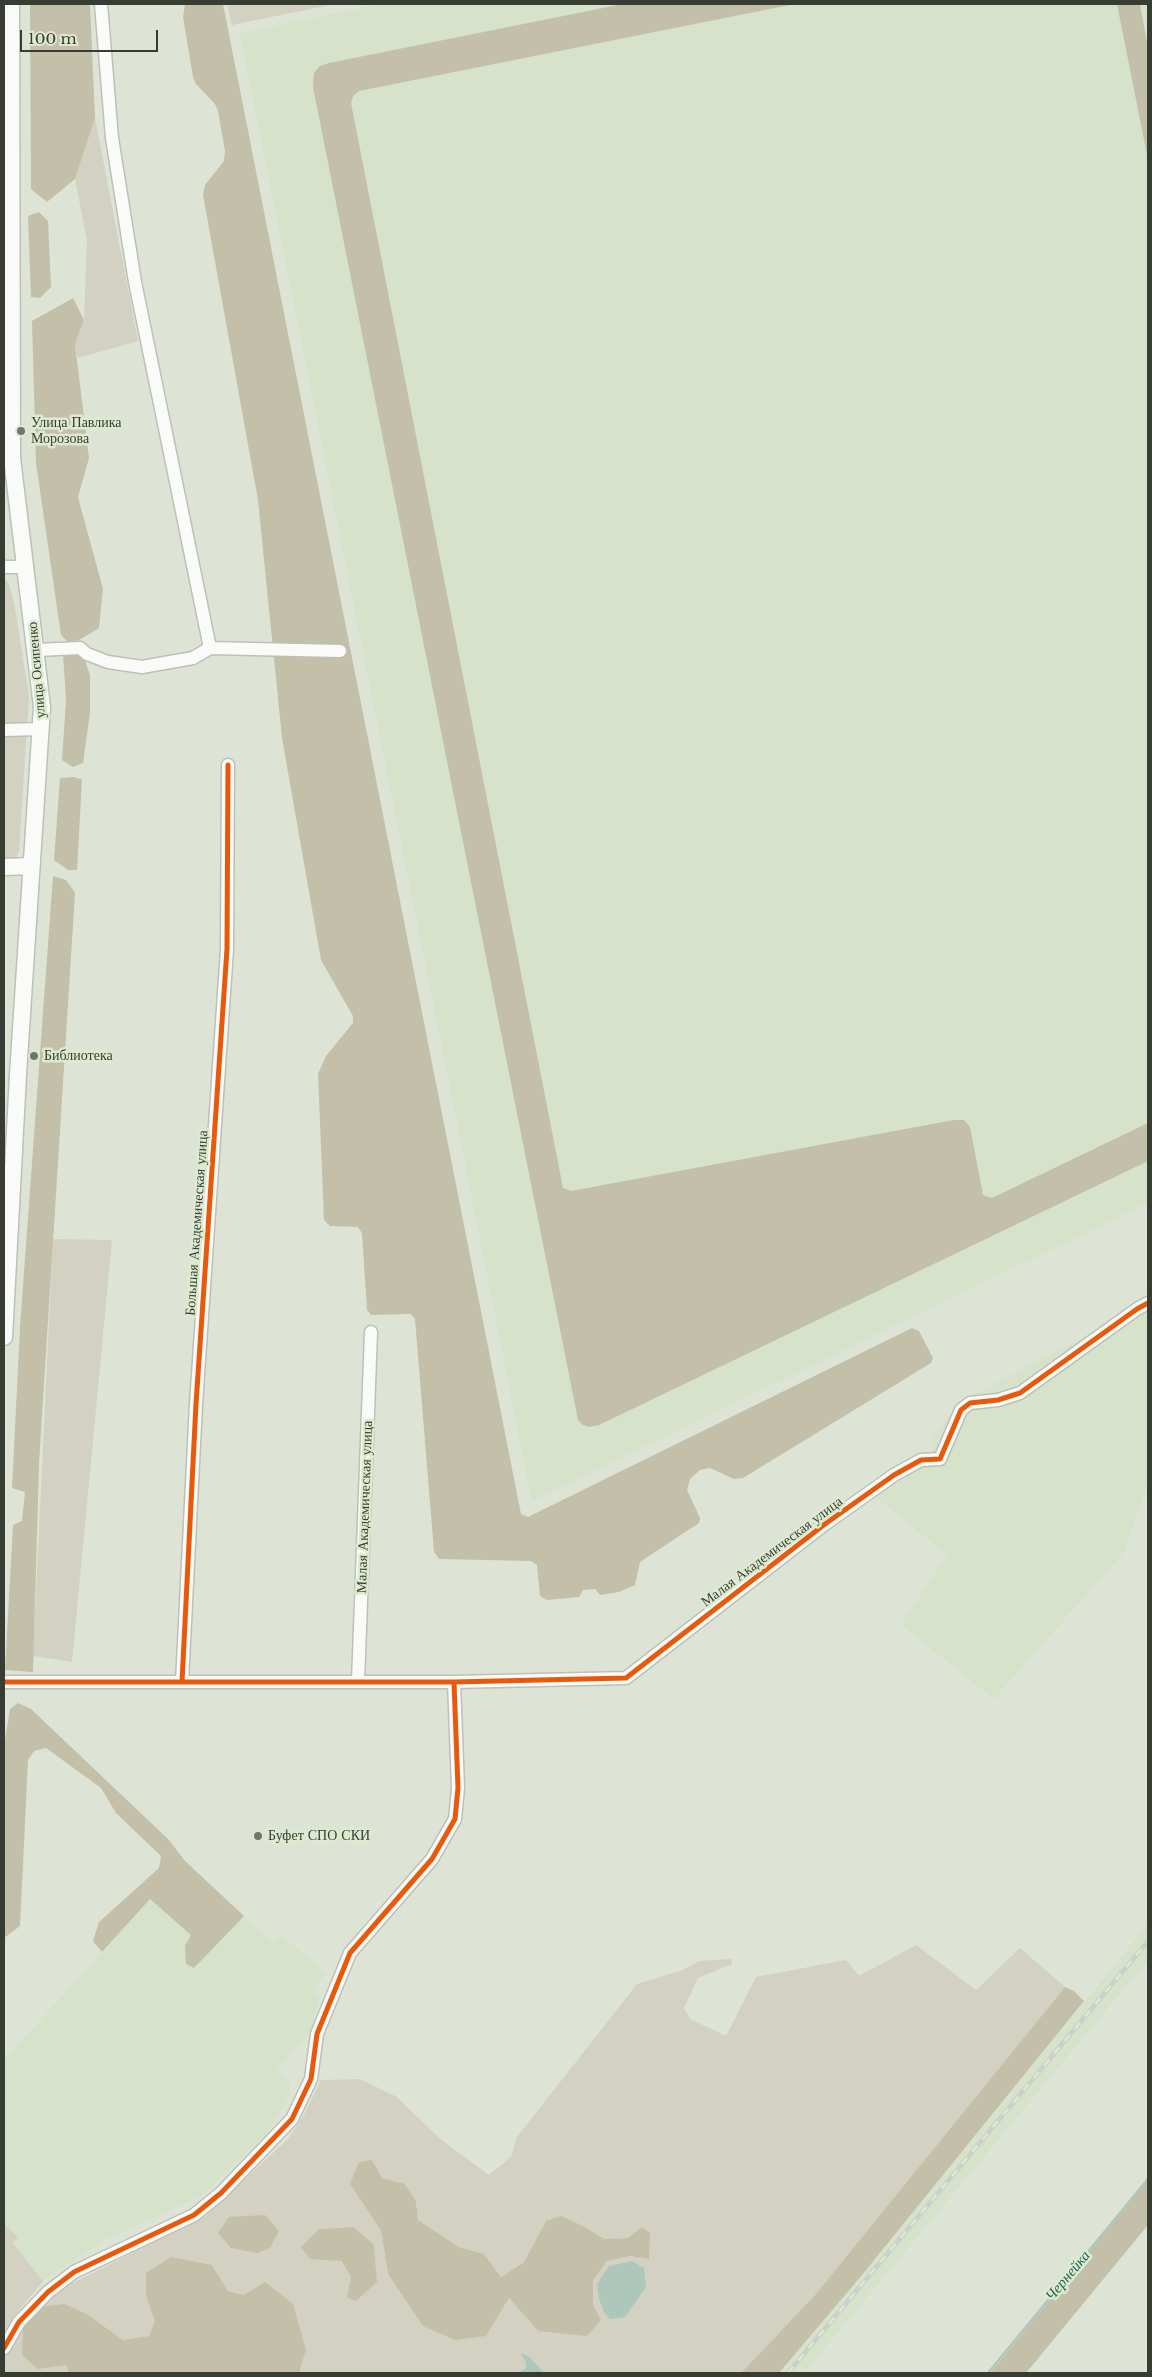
<!DOCTYPE html>
<meta charset="utf-8">
<style>
body{margin:0}
#map{position:relative;width:1152px;height:2377px;overflow:hidden;background:#dde4d6;font-family:"Libre Baskerville",serif}
canvas{display:block}
.frame{position:absolute;inset:0;border:5px solid #383d33;pointer-events:none}
.scale{position:absolute;left:20px;top:30px;width:138px;height:22px;box-sizing:border-box;border:2px solid #383d33;border-top:0;padding-left:6px;font-size:15px;line-height:18px;white-space:nowrap;color:#383d33;-webkit-text-stroke:4px #ddead0;paint-order:stroke}
</style>
<div id="map">
<canvas width="1152" height="2377"></canvas>
<div class="frame"></div>
<div class="scale">100 m</div>
</div>
<script>
const c = document.querySelector('canvas').getContext('2d');
c.lineJoin = 'round';
function fillPath(path, color) {
  c.fillStyle = color;
  c.fill(path, 'evenodd');
}
function poly(rows) {
  const path = new Path2D();
  for (const r of rows) {
    path.moveTo(r[0], r[1]);
    for (let i = 2; i < r.length; i += 2) path.lineTo(r[i], r[i + 1]);
  }
  return path;
}
function strokePath(path, color, width, dash) {
  c.strokeStyle = color;
  c.lineWidth = width;
  c.lineCap = dash ? 'butt' : 'round';
  c.setLineDash(dash || []);
  c.stroke(path);
}
function write(font, color, halo, rows, align = 'center') {
  c.font = font + ' "Libre Baskerville",serif';
  c.lineWidth = 5;
  c.setLineDash([]);
  c.textBaseline = 'middle';
  c.strokeStyle = halo;
  c.fillStyle = color;
  for (const [text, x, y, turn = 0] of rows) {
    c.save();
    c.translate(x, y);
    c.rotate((+turn || 0) * Math.PI / 180);
    c.textAlign = isNaN(turn) ? turn : align;
    if (halo) c.strokeText(text, 0, 0);
    c.fillText(text, 0, 0);
    c.restore();
  }
}
fillPath(poly([
 [381,4,1148,4,1148,1203,532,1501,240,33],
 [1148,1297,1148,1481,1124,1552,994,1699,901,1625,947,1555,870,1492,931,1459,933,1438,945,1420,965,1399,1083,1338,1133,1304],
 [185,1861,273,1943,281,1934,326,1974,312,1990,320,1997,312,2029,277,2070,290,2083,289,2097,267,2133,201,2196,103,2241,43,2281,13,2242,18,2236,4,2224,4,2060],
 [1148,1924,1148,1960,804,2373,779,2373,862,2275]
]), '#d6e2ca');
fillPath(poly([
 [227,4,335,4,232,25],
 [95,118,138,341,78,358,75,344,84,320,87,240,75,179],
 [4,578,9,584,14,602,29,696,19,852,15,859,4,859],
 [53,1239,112,1240,72,1662,33,1656],
 [916,1945,976,1990,1020,1948,1065,1987,815,2295,741,2373,544,2373,530,2357,520,2354,526,2363,526,2368,518,2373,299,2373,306,2350,244,2295,228,2291,212,2265,146,2296,156,2321,149,2336,123,2340,87,2314,40,2307,67,2286,204,2217,287,2140,303,2117,321,2080,360,2079,397,2097,439,2138,489,2175,511,2157,517,2137,637,1984,680,1971,699,1961,731,1959,732,1964,698,1978,684,2008,690,2019,726,2036,756,1977,846,1960,859,1976],
 [381,2178,405,2184,416,2201,418,2220,459,2247,484,2254,501,2277,524,2262,546,2221,585,2227,604,2239,628,2238,649,2259,630,2256,607,2261,593,2281,593,2304,601,2320,538,2331,509,2298,486,2336,388,2275,381,2230],
 [354,2227,374,2245,377,2282,351,2277,319,2229],
 [4,2224,18,2237,13,2243,43,2281,14,2316,4,2334],
 [23,2327,66,2365,69,2373,4,2373,4,2357]
]), '#d3d1c1');
fillPath(poly([
 [30,4,90,4,95,118,75,179,47,202,31,189],
 [185,4,223,4,521,1514,528,1517,912,1328,919,1331,933,1358,931,1363,743,1478,734,1479,710,1468,700,1470,690,1479,687,1490,700,1518,699,1523,640,1562,635,1585,619,1592,600,1595,595,1589,583,1590,579,1597,547,1600,540,1596,537,1565,531,1561,439,1559,434,1552,415,1319,411,1314,371,1315,367,1310,362,1233,358,1227,330,1226,324,1220,318,1074,326,1056,353,1023,353,1016,321,960,282,738,258,500,203,195,205,185,224,161,225,151,218,111,215,104,196,84,193,77,183,17],
 [623,4,795,4,359,91,353,96,351,103,563,1188,571,1191,954,1120,964,1120,970,1127,983,1195,992,1198,1148,1123,1148,1161,599,1425,589,1427,583,1425,578,1420,313,87,314,73,320,66,329,63],
 [1117,4,1140,4,1148,48,1148,160],
 [39,212,48,221,51,287,40,298,31,297,28,216],
 [73,298,84,320,75,344,89,458,78,497,103,589,99,628,79,640,68,642,61,635,36,463,32,321],
 [82,652,90,675,90,713,83,763,73,767,62,760,66,700,63,654],
 [73,777,82,779,77,870,68,870,54,860,60,778],
 [53,876,66,880,75,893,39,1463,33,1672,5,1670,13,1525,22,1521,25,1492,12,1488,20,1327],
 [18,1703,31,1709,169,1840,185,1861,244,1916,194,1968,186,1964,185,1946,191,1935,150,1899,102,1952,93,1941,99,1922,159,1868,161,1856,116,1813,101,1788,46,1748,34,1751,28,1760,20,1926,4,1938,4,1746,10,1709],
 [1065,1987,1074,1991,1084,2001,862,2275,779,2373,741,2373,815,2295],
 [372,2160,382,2178,405,2184,416,2201,418,2220,459,2247,484,2254,501,2277,524,2262,546,2221,561,2216,585,2227,604,2239,628,2238,642,2227,650,2233,649,2259,630,2256,607,2261,593,2281,593,2304,601,2320,587,2336,538,2331,509,2298,486,2336,455,2340,423,2326,388,2274,381,2230,350,2184,359,2162],
 [1148,2180,1148,2225,1026,2373,990,2373],
 [265,2215,279,2231,270,2248,257,2253,231,2248,218,2233,229,2217],
 [354,2227,374,2245,377,2282,356,2301,347,2298,351,2277,341,2261,310,2259,301,2247,319,2229],
 [171,2257,212,2265,228,2291,244,2295,265,2282,293,2304,306,2350,299,2373,69,2373,66,2365,38,2369,22,2355,23,2327,40,2307,64,2304,87,2314,123,2340,149,2336,155,2321,146,2296,146,2273]
]), '#c3bfa9');
fillPath(poly([
 [632,2261,644,2268,646,2287,625,2317,610,2319,604,2312,599,2299,597,2284,609,2266],
 [520,2353,530,2357,544,2373,518,2373,526,2368,526,2363]
]), '#adc8bb');
strokePath(poly([
 [988,2373,1148,2179]
]), '#adc8bb', 2.5);
const minor = poly([
 [4,567,25,567],
 [210,648,340,651],
 [37,650,80,648,87,654,108,662,142,667,193,658,210,648,135,282,112,138,101,4],
 [4,730,41,729],
 [4,1682,454,1682,626,1678,825,1524,894,1475,921,1460,940,1459,961,1410,970,1403,998,1400,1020,1393,1137,1309,1148,1303],
 [182,1682,196,1404,227,949,228,765],
 [358,1682,371,1332],
 [4,2348,19,2322,48,2292,74,2272,194,2215,221,2193,292,2119,311,2079,317,2034,350,1953,432,1859,455,1819,458,1788,454,1682]
]);
const major = poly([
 [4,867,31,866],
 [4,1337,18,1075,42,707,12,458,11,4]
]);
strokePath(minor, '#bbc1b6', 15);
strokePath(major, '#bbc1b6', 19);
strokePath(minor, '#fafbf9', 12);
strokePath(major, '#fafbf9', 16);
const rail = poly([
 [788,2373,1148,1941]
]);
strokePath(rail, '#cccfca', 4.5);
strokePath(rail, '#ddead0', 2.5, [8]);
strokePath(poly([
 [4,1682,454,1682,626,1678,825,1524,894,1475,921,1460,940,1459,961,1410,970,1403,998,1400,1020,1393,1137,1309,1148,1303],
 [182,1682,196,1404,227,949,228,765],
 [4,2348,19,2322,48,2292,74,2272,194,2215,221,2193,292,2119,311,2079,317,2034,350,1953,432,1859,455,1819,458,1788,454,1682]
]), '#e8590c', 5);
for (const [x, y, r, color] of [
 [21,431,5,"#72776c"],
 [34,1056,5,"#72776c"],
 [258,1836,5,"#72776c"]
]) {
  const dot = new Path2D();
  dot.arc(x, y, r, 0, 2 * Math.PI);
  c.fillStyle = color;
  c.fill(dot);
  strokePath(dot, '#ddead0', 2);
}
write('14px', '#383d33', '#ddead0', [
 ["Улица Павлика",31,423],
 ["Морозова",31,439],
 ["Библиотека",44,1056],
 ["Буфет СПО СКИ",268,1836]
], 'left');
write('14px', '#383d33', '#ddead0', [
 ["улица Осипенко",37,670,-95],
 ["Большая Академическая улица",197,1223,-86],
 ["Малая Академическая улица",365,1507,-88],
 ["Малая Академическая улица",772,1552,-37]
]);
write('italic 15px', '#226351', '#ddead0', [
 ["Чернейка",1068,2276,-50]
]);
</script>
